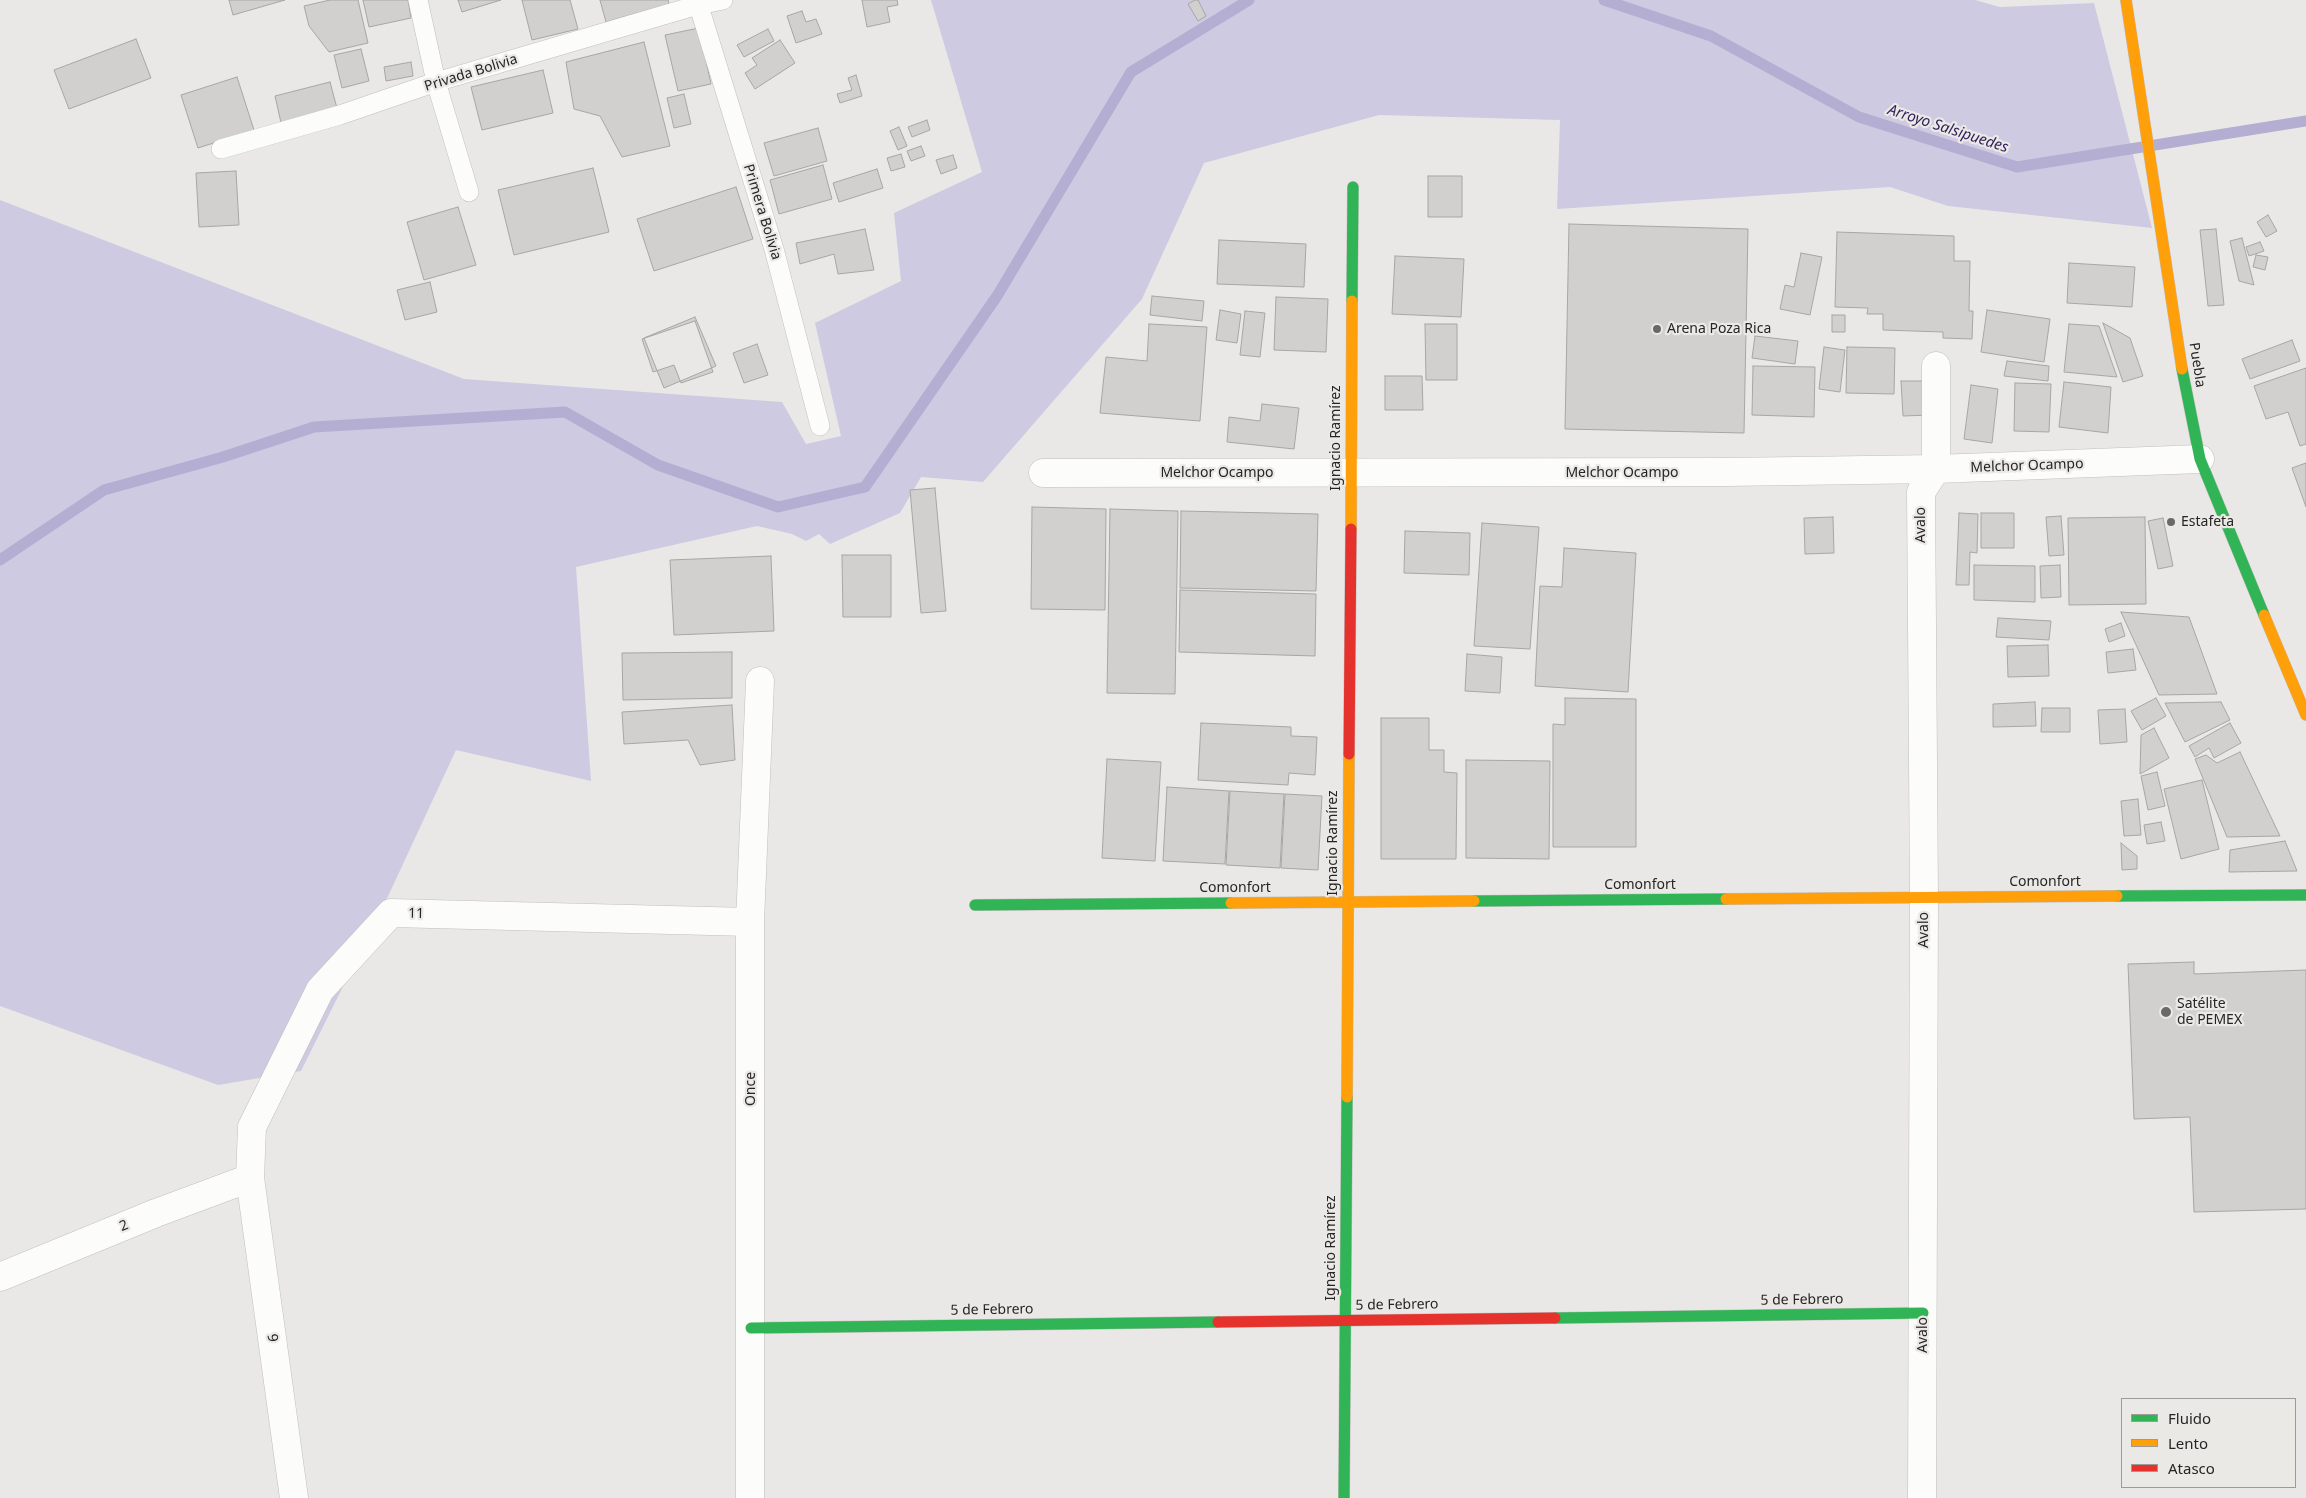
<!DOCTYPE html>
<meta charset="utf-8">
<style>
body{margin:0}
#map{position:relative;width:2306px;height:1498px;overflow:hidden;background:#eae8e6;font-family:"Noto Sans",sans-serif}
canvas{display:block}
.legend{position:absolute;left:2121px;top:1398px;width:175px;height:90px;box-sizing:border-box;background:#ebe9e5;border:1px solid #9c9b98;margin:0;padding:6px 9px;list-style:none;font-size:15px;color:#262524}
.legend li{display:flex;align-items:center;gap:10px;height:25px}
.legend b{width:25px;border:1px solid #9c9b98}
</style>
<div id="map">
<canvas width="2306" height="1498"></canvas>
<ul class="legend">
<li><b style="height:6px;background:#30b455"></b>Fluido</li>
<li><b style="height:6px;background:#ff9f0a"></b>Lento</li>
<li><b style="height:6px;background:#e5322d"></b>Atasco</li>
</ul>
</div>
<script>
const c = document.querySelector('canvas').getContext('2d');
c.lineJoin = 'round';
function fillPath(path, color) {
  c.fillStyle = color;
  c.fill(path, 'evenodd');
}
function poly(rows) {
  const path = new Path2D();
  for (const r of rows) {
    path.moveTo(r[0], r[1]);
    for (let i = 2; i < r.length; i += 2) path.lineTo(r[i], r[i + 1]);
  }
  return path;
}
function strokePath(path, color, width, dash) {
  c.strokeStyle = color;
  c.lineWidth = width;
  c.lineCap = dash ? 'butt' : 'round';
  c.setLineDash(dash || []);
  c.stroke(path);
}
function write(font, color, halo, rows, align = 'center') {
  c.font = font + ' "Noto Sans",sans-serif';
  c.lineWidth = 4.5;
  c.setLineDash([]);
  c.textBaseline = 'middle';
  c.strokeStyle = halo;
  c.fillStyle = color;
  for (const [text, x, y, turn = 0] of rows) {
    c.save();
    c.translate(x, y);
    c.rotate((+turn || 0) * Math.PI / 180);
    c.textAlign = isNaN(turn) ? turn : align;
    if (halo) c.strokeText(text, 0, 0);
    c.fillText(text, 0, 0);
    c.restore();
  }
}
fillPath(poly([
 [931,0,1975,0,2000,7,2094,3,2152,228,1948,206,1890,187,1557,209,1560,120,1379,115,1204,163,1142,299,983,482,921,477,900,513,830,544,819,534,806,541,792,534,757,526,576,567,591,781,456,750,390,892,301,1071,218,1085,0,1006,0,200,464,379,782,402,806,444,841,436,815,323,901,281,894,213,982,172]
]), '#cecae1');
strokePath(poly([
 [1604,0,1711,36,1859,117,2017,167,2306,121],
 [0,560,104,490,223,457,314,427,565,412,658,465,778,507,865,487,997,296,1131,72,1249,0]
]), '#b4aed2', 11);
const building = poly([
 [229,0,285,0,233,15,229,0],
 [330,0,358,0,368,43,329,52,309,26,304,6,330,0],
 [363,0,408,0,411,18,369,27,363,0],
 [458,0,501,0,462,12,458,0],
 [522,0,570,0,578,29,532,40,522,0],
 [600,0,668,0,669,4,606,22,600,0],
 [862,0,897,0,898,5,887,7,890,22,867,27,862,0],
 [1195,0,1198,0,1206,16,1198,21,1188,4,1195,0],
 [802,11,806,22,816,19,822,34,796,43,787,16,802,11],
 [699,28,711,84,678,91,665,35,699,28],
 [768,29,774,41,744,57,737,45,768,29],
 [136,39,151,78,69,109,54,70,136,39],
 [780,40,795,63,755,89,745,73,757,65,752,58,780,40],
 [644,42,670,146,622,157,600,116,574,109,566,62,644,42],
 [361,49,369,81,342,88,334,55,361,49],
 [411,62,413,76,386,81,384,67,411,62],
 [543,70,553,113,482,130,471,87,543,70],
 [856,75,862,96,840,103,837,94,852,90,848,78,856,75],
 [237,77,254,130,198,148,181,95,237,77],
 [330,82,338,112,282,127,275,96,330,82],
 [684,94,691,124,674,128,667,98,684,94],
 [927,120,930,130,912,137,908,127,927,120],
 [899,127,907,146,898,150,890,131,899,127],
 [818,128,827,161,774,176,764,143,818,128],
 [921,146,925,156,911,161,907,151,921,146],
 [901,154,905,167,891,171,887,158,901,154],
 [953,155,957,168,941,174,936,160,953,155],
 [823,165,832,199,779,214,770,180,823,165],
 [593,168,609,232,514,255,498,190,593,168],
 [877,169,883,188,839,202,833,183,877,169],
 [236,171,239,225,199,227,196,173,236,171],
 [1428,176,1462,176,1462,217,1428,217,1428,176],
 [736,187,753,239,654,271,637,219,736,187],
 [458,207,476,265,424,280,407,222,458,207],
 [2268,215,2277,231,2266,237,2257,222,2268,215],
 [1569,224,1748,229,1744,433,1565,429,1569,224],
 [865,229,874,270,838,274,834,254,800,264,796,243,865,229],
 [2216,229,2224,305,2208,306,2200,230,2216,229],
 [1837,232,1954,236,1954,261,1970,261,1969,311,1973,311,1972,339,1943,338,1943,332,1883,330,1883,314,1867,314,1868,308,1835,307,1837,232],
 [2242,238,2254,285,2239,281,2230,241,2242,238],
 [1219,240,1306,244,1304,287,1217,284,1219,240],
 [2260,242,2264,251,2249,256,2246,247,2260,242],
 [1801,253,1822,257,1810,315,1780,309,1785,285,1794,287,1801,253],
 [2256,255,2268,257,2265,270,2253,267,2256,255],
 [1395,256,1464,259,1461,317,1392,314,1395,256],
 [2069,263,2135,267,2132,307,2067,303,2069,263],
 [430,282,437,312,405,320,397,290,430,282],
 [1152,296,1204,301,1202,321,1150,315,1152,296],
 [1276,297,1328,299,1326,352,1274,350,1276,297],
 [1220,310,1241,314,1237,343,1216,340,1220,310],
 [1987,310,2050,319,2044,362,1981,352,1987,310],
 [1245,311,1265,313,1260,357,1240,355,1245,311],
 [1832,315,1845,315,1845,332,1832,332,1832,315],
 [695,317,716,366,664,388,644,338,695,317],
 [695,321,713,372,681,383,674,365,653,372,642,339,695,321],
 [2103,323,2130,338,2143,376,2123,382,2103,323],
 [1149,324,1207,327,1200,421,1100,413,1106,357,1147,361,1149,324],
 [1425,324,1457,324,1457,380,1426,380,1425,324],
 [2069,324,2099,326,2117,377,2064,372,2069,324],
 [1755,336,1798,341,1795,364,1752,358,1755,336],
 [2292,340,2300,361,2250,379,2242,359,2292,340],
 [757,344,768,375,744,383,733,353,757,344],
 [1824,347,1845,350,1840,392,1819,389,1824,347],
 [1847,347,1895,348,1894,394,1846,393,1847,347],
 [2007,361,2049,366,2048,381,2004,376,2007,361],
 [1753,366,1815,367,1814,417,1752,415,1753,366],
 [2306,368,2306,444,2300,446,2288,412,2266,419,2254,386,2306,368],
 [1385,376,1422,376,1423,410,1385,410,1385,376],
 [1901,381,1928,381,1930,415,1903,416,1901,381],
 [2064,382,2111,387,2108,433,2059,427,2064,382],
 [2015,383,2051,384,2049,432,2014,431,2015,383],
 [1971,385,1998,389,1992,443,1964,439,1971,385],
 [1262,404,1299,408,1294,449,1227,442,1229,417,1260,421,1262,404],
 [2306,463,2306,507,2292,468,2306,463],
 [935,488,946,611,921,613,910,490,935,488],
 [1032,507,1106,509,1105,610,1031,609,1032,507],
 [1110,509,1178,511,1175,694,1107,693,1110,509],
 [1181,511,1318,514,1316,591,1180,588,1181,511],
 [1959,513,1978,514,1977,553,1970,552,1969,585,1956,585,1959,513],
 [1981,513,2014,513,2014,548,1981,548,1981,513],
 [2061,516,2064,555,2049,556,2046,517,2061,516],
 [1833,517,1834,553,1805,554,1804,518,1833,517],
 [2145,517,2146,604,2069,605,2068,518,2145,517],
 [2163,518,2173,566,2158,569,2148,521,2163,518],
 [1482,523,1539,527,1530,649,1474,646,1482,523],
 [1405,531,1470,533,1469,575,1404,573,1405,531],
 [1564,548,1636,553,1628,692,1535,686,1540,586,1562,587,1564,548],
 [842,555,891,555,891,617,843,617,842,555],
 [771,556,774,631,674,635,670,560,771,556],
 [1974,565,2035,566,2035,602,1974,600,1974,565],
 [2060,565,2061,597,2041,598,2040,566,2060,565],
 [1180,590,1316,594,1315,656,1179,652,1180,590],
 [2121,612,2189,617,2217,694,2159,695,2121,612],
 [1998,618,2051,621,2049,640,1996,637,1998,618],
 [2121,623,2125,636,2109,642,2105,629,2121,623],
 [2048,645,2049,676,2008,677,2007,646,2048,645],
 [2133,649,2136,670,2108,673,2106,652,2133,649],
 [732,652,732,698,623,700,622,653,732,652],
 [1467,654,1502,657,1500,693,1465,691,1467,654],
 [1565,698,1636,699,1636,847,1553,847,1553,724,1565,725,1565,698],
 [2156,698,2166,716,2142,730,2131,711,2156,698],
 [2035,702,2036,726,1993,727,1993,704,2035,702],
 [2221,702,2230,720,2185,742,2165,703,2221,702],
 [732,705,735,760,700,765,688,740,624,744,622,712,732,705],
 [2042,708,2070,708,2070,732,2041,732,2042,708],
 [2125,709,2127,742,2100,744,2098,710,2125,709],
 [1381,718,1429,718,1429,750,1444,750,1444,772,1457,773,1456,859,1381,859,1381,718],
 [1201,723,1291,727,1291,736,1317,737,1315,775,1289,773,1288,785,1198,780,1201,723],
 [2230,723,2241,743,2214,758,2209,748,2195,757,2189,746,2230,723],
 [2154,728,2169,758,2140,774,2141,735,2154,728],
 [2240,752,2280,836,2227,837,2195,759,2206,755,2217,763,2240,752],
 [1107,759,1161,762,1155,861,1102,858,1107,759],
 [1466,760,1550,761,1549,859,1466,858,1466,760],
 [2157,772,2165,806,2148,810,2141,776,2157,772],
 [2202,780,2219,849,2181,859,2164,789,2202,780],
 [1167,787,1229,791,1225,864,1163,861,1167,787],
 [1230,791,1284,794,1280,868,1226,865,1230,791],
 [1285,794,1322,796,1318,870,1281,868,1285,794],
 [2138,799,2141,835,2124,836,2121,801,2138,799],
 [2161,822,2165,841,2147,844,2144,825,2161,822],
 [2285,841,2297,871,2229,872,2230,850,2285,841],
 [2121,843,2137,856,2137,869,2122,870,2121,843],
 [2194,962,2194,974,2306,970,2306,1209,2194,1212,2190,1117,2134,1119,2128,964,2194,962]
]);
fillPath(building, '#d1d0ce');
strokePath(building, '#a7a6a5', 1);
const lane = poly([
 [418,0,436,82,469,192],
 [697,0,774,249,820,426],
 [221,149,340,115,436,82,698,5,723,0]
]);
const street = poly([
 [1043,473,1726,472,1936,469,2200,459],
 [0,1277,156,1213,250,1178],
 [294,1498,250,1178,252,1127,320,990,391,913,750,922],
 [750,1498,750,922,760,681],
 [1922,1498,1924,898,1921,492,1936,469,1936,366]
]);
const fast = poly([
 [1352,301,1353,187],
 [2182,369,2200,459,2264,615],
 [2117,896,2306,895],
 [1474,901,1726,899],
 [975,905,1231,903],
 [1555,1318,1923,1313],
 [751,1328,1218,1322],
 [1344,1498,1347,1097]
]);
const slow = poly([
 [2126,0,2182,369],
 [1351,529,1352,301],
 [2264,615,2306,715],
 [1726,899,2117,896],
 [1231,903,1474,901],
 [1347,1097,1349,754]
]);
const jam = poly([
 [1349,754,1351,529],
 [1218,1322,1555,1318]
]);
strokePath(lane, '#c0bfbd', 20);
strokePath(street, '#c0bfbd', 29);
strokePath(fast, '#c0bfbd', 12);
strokePath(slow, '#c0bfbd', 12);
strokePath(jam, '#c0bfbd', 12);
strokePath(lane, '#fcfcfb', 19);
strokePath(street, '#fcfcfb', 28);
strokePath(fast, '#30b455', 11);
strokePath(slow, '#ff9f0a', 11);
strokePath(jam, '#e5322d', 11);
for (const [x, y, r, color] of [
 [1657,329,5,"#6b6968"],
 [2171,522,5,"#6b6968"],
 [2166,1012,6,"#6b6968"]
]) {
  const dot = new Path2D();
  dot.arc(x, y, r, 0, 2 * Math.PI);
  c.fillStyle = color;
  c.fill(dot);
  strokePath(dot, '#ebe9e5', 2);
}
write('14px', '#262524', '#ebe9e5', [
 ["Privada Bolivia",471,73,-17],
 ["Primera Bolivia",762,212,73],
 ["Puebla",2197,365,81],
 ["Ignacio Ramírez",1336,438,-90],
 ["Melchor Ocampo",2027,466,-2],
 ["Melchor Ocampo",1217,473],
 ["Melchor Ocampo",1622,473],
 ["Avalo",1921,525,-90],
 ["Ignacio Ramírez",1333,843,-90],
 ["Comonfort",2045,882],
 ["Comonfort",1640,885],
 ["Comonfort",1235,888],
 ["11",416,914,1],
 ["Avalo",1924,930,-90],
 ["Once",751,1089,-90],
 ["2",124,1226,-22],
 ["Ignacio Ramírez",1331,1248,-90],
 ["5 de Febrero",1802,1300,-1],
 ["5 de Febrero",1397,1305,-1],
 ["5 de Febrero",992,1310,-1],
 ["Avalo",1923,1335,-90],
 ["9",272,1338,82]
]);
write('14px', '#262524', '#ebe9e5', [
 ["Arena Poza Rica",1667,329],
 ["Estafeta",2181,522],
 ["Satélite",2177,1004],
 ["de PEMEX",2177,1020]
], 'left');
write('italic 15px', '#2f1d5d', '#ebe9e5', [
 ["Arroyo Salsipuedes",1948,129,18]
]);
</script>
